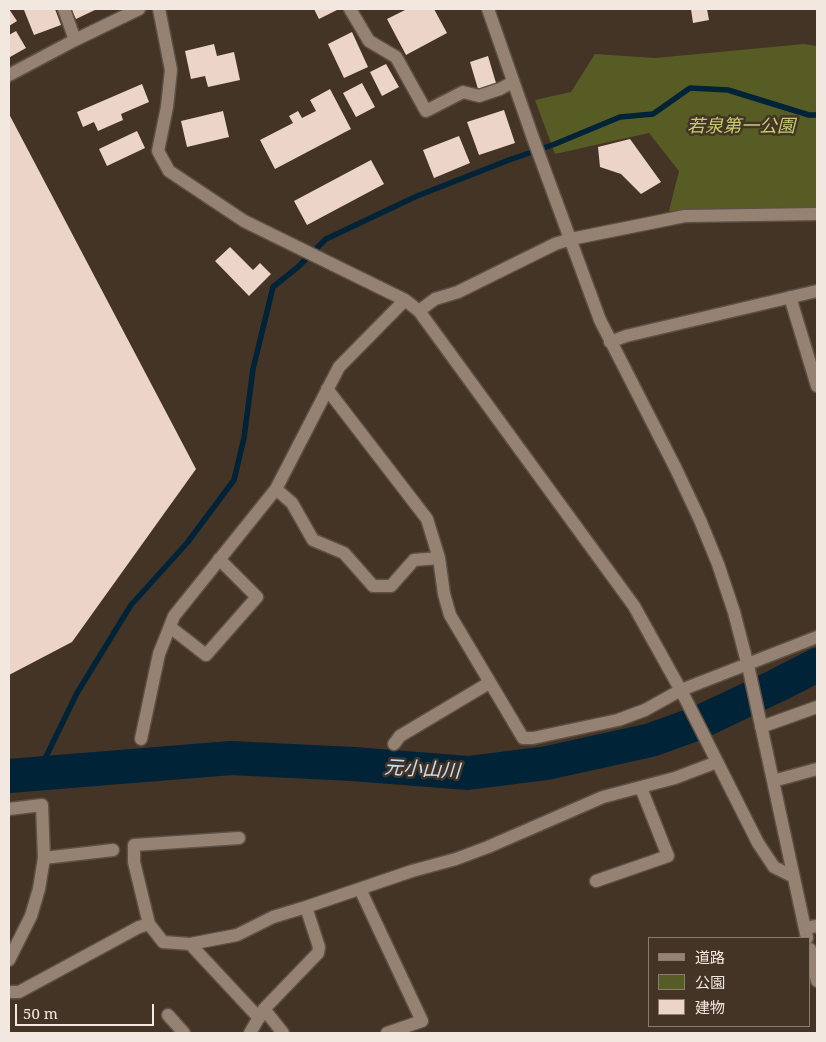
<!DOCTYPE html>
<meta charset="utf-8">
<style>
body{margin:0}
#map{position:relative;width:826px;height:1042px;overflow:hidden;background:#443426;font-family:"Noto Serif","Noto Sans JP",serif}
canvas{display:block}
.frame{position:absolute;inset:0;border:10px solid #f2e8e0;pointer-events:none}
.legend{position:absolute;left:648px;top:937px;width:162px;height:90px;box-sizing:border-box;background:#443426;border:1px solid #8a7c70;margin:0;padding:6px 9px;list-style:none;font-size:15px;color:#f2e8e0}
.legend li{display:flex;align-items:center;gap:10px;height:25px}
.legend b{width:25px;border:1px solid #8a7c70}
.scale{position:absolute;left:15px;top:1004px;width:139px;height:22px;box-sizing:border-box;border:2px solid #f2e8e0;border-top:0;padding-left:6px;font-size:15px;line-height:18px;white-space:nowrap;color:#f2e8e0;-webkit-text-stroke:4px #443426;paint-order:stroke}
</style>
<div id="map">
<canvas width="826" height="1042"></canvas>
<div class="frame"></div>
<ul class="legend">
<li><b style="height:6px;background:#958273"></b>道路</li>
<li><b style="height:14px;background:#575c24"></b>公園</li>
<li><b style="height:14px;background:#ecd4c8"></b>建物</li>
</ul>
<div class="scale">50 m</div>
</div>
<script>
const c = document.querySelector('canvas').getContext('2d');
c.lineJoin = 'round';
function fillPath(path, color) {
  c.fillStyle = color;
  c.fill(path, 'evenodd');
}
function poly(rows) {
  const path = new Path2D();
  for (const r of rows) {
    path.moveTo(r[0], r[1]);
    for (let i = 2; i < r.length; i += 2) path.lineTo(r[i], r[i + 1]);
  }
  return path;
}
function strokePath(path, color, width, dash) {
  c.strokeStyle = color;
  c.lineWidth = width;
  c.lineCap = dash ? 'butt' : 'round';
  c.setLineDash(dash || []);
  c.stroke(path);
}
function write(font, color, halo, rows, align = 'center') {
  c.font = font + ' "Noto Serif","Noto Sans JP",serif';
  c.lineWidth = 5;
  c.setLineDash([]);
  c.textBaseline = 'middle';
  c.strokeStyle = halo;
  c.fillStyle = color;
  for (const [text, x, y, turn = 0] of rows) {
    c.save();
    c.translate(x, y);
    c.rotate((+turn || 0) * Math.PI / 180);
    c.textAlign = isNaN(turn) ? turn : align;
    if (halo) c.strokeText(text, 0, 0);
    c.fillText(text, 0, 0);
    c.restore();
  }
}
fillPath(poly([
 [804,44,817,46,817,210,669,211,679,171,649,133,555,154,535,100,571,92,595,54,655,58]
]), '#575c24');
strokePath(poly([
 [38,773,77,693,131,605,187,543,234,480,244,438,253,369,273,287,298,267,326,239,417,196,509,160,555,144,620,117,653,114,690,88,728,90,809,115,817,115]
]), '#012337', 5.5);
strokePath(poly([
 [9,776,231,758,353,764,468,773,547,763,651,740,698,723,776,686,817,665]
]), '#012337', 34);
fillPath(poly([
 [9,9,17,21,9,26],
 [27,9,55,9,61,25,34,35,24,10],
 [71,9,97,9,76,19],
 [314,9,339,9,319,19],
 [407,9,434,9,447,33,406,55,387,19],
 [691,9,707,9,709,20,693,23],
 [16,31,26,48,10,57,9,35],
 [352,32,368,67,344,78,328,44],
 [214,44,217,56,234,52,240,80,208,87,205,76,191,79,185,51],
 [488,56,496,83,478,89,470,62],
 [386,64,399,87,382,96,370,72],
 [362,83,375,107,356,117,343,93],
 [142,84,149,102,121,114,123,120,98,131,94,122,83,127,77,112],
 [330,89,351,129,275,169,260,140,293,123,289,116,298,111,302,118,316,111,310,100],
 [504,110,515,143,479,155,467,122],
 [223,111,229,137,187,147,181,121],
 [9,114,196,469,72,642,9,675],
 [137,131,145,148,107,166,99,149],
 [459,136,470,163,434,178,423,150],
 [630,139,661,182,641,194,621,174,600,167,598,147],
 [371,160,384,184,307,225,294,201],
 [230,247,253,270,260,263,271,274,249,296,215,261]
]), '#ecd4c8');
const minor = poly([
 [64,9,75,40],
 [159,9,171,70,167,107,158,151,169,171,244,221,405,300,419,311,634,606,684,696,758,843,774,867,794,877],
 [350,9,369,41,396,57,426,111,463,92,479,96,500,89,513,82],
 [488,9,534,141,600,320,676,469,700,520,718,564,734,612,749,670,807,938],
 [9,75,75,40,139,9],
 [790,297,817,386],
 [419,311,435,299,458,292,555,244,571,239,685,216,817,214],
 [610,342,626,336,817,291],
 [327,389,427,519,439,558,444,594,450,615,523,738,533,738,618,720,645,710,681,690,817,637],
 [276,489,292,503,313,540,344,553,373,586,391,586,414,560,439,558],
 [170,627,206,655,257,597,219,559],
 [761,727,817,707],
 [141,739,159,654,174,616,276,489,339,367,405,300],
 [394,744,400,736,489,683],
 [773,781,817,769],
 [9,809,42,805,44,858,39,889,31,916,9,960],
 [44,858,113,850],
 [596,881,668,856,641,788],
 [360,889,422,1021,387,1033],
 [149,924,134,862,134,845,239,838],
 [805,928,817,926],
 [190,944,259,1018],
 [810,949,817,981],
 [9,992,19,992,139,927,149,924,163,942,190,944,237,935,273,917,306,907,412,871,456,859,488,847,603,797,675,778,717,762],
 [168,1015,184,1033],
 [250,1033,262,1012],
 [283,1033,264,1009,318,953,319,947,306,907]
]);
strokePath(minor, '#5e5045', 15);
strokePath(minor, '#958273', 12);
write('italic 18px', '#c5ce6e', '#443426', [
 ["若泉第一公園",741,127]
]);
write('italic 19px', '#c0e1f9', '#443426', [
 ["元小山川",422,770,3]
]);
</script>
